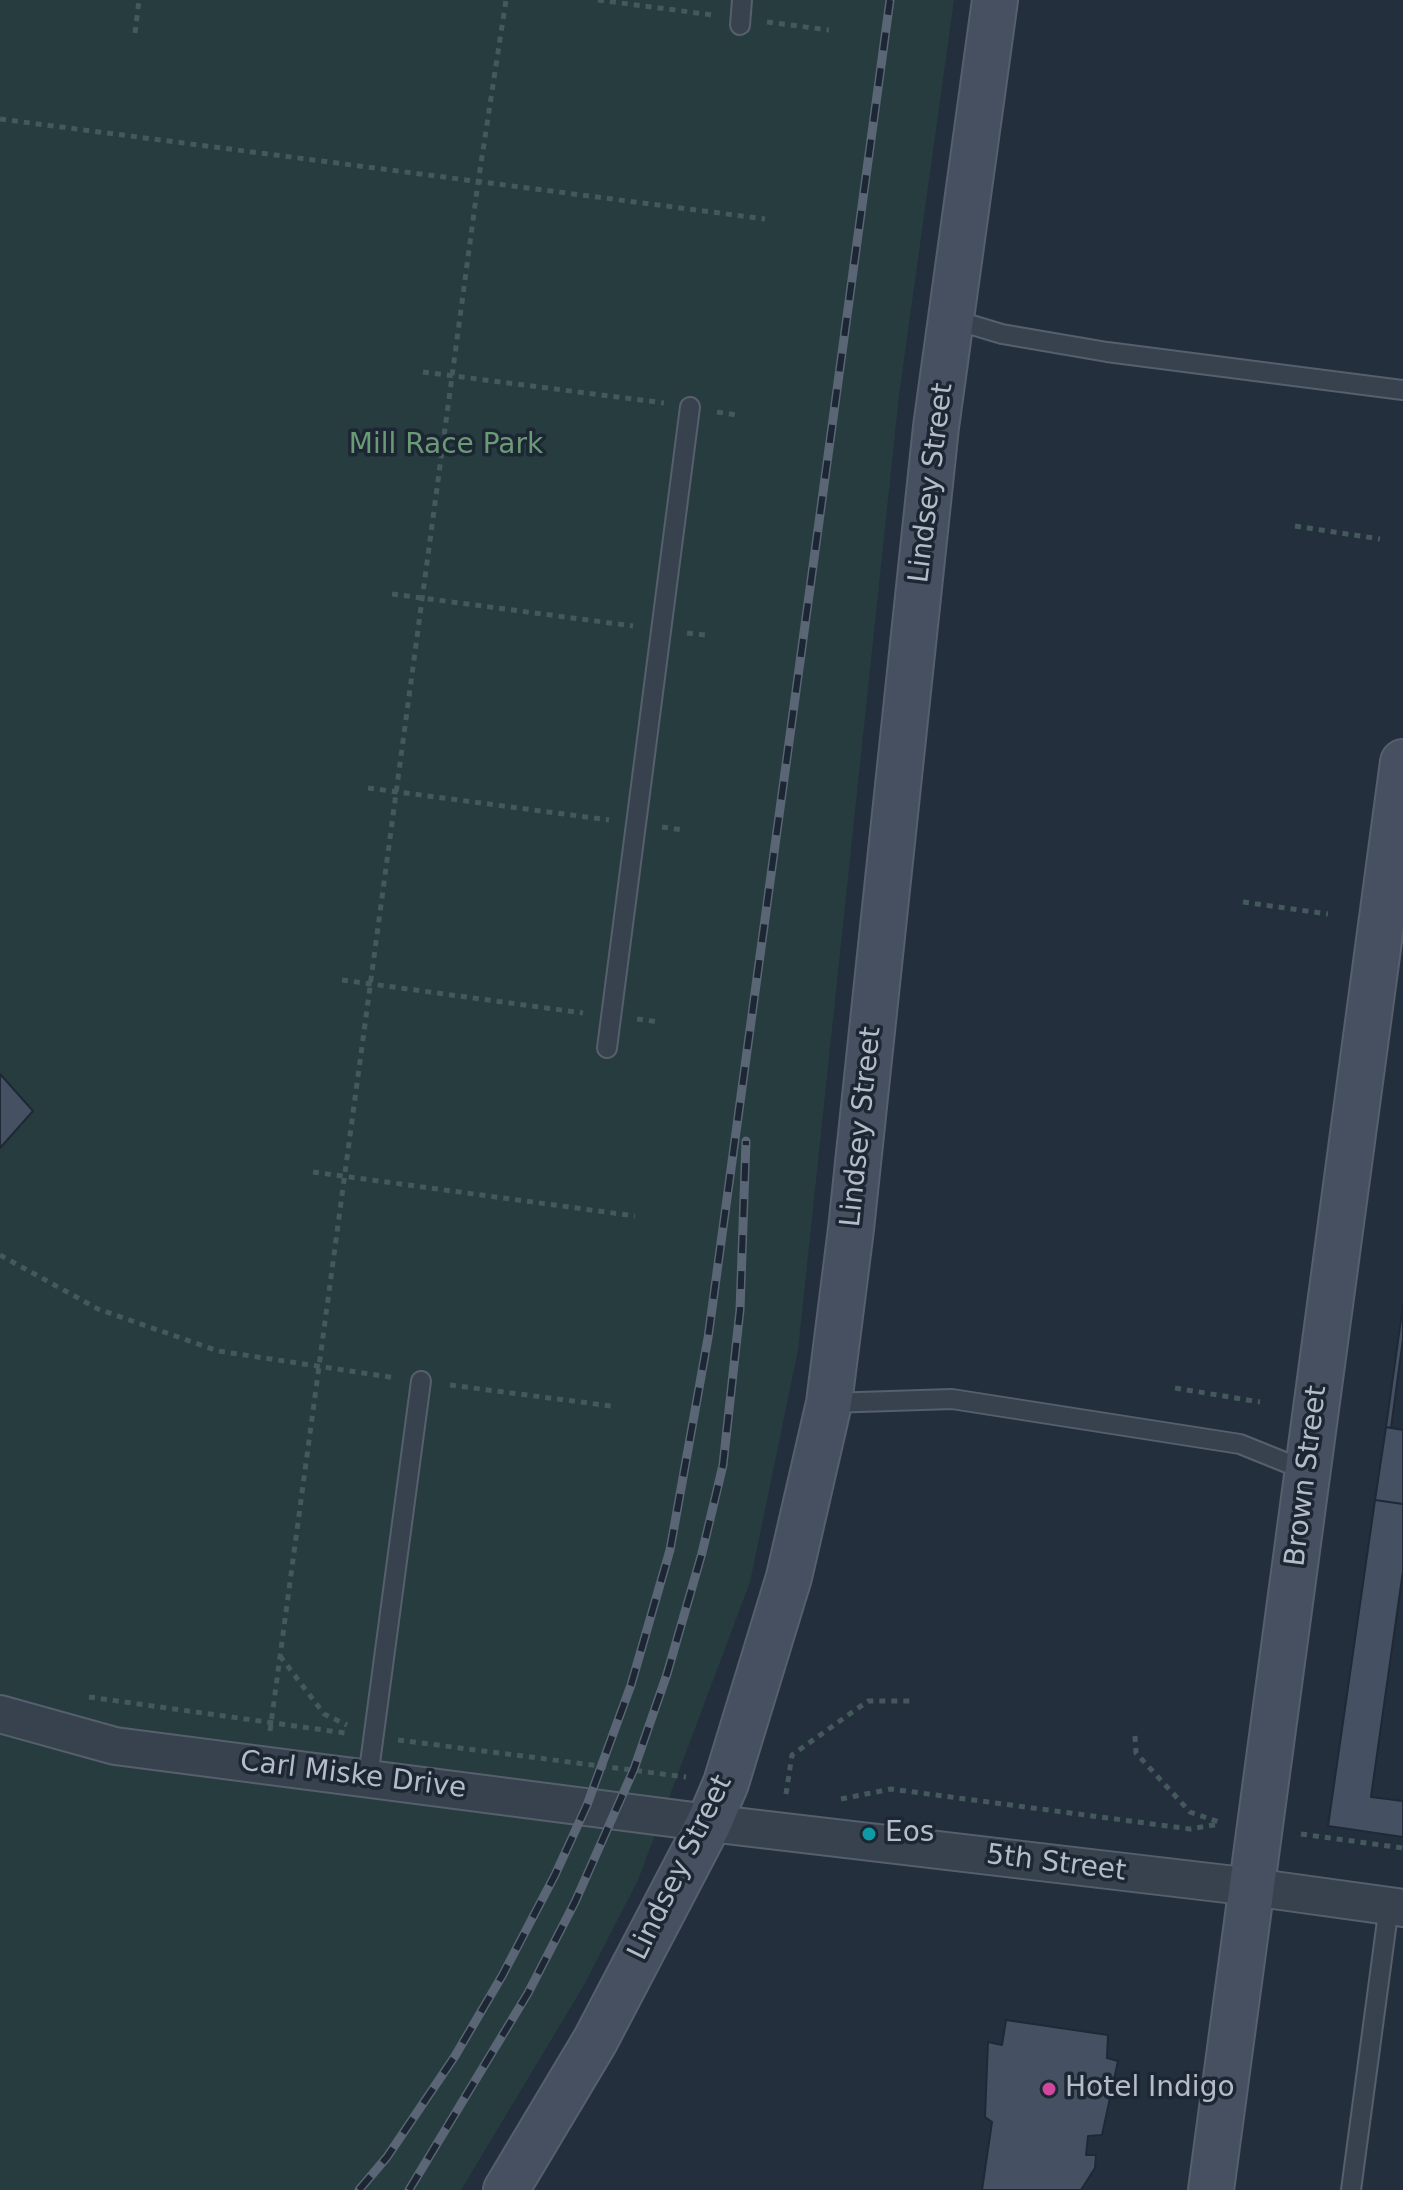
<!DOCTYPE html>
<style>
body{margin:0}
canvas{display:block;background:#242f3e}
</style>
<canvas width="1403" height="2190"></canvas>
<script>
const c = document.querySelector('canvas').getContext('2d');
c.lineJoin = 'round';
function fillPath(path, color) {
  c.fillStyle = color;
  c.fill(path, 'evenodd');
}
function poly(rows) {
  const path = new Path2D();
  for (const r of rows) {
    path.moveTo(r[0], r[1]);
    for (let i = 2; i < r.length; i += 2) path.lineTo(r[i], r[i + 1]);
  }
  return path;
}
function strokePath(path, color, width, dash) {
  c.strokeStyle = color;
  c.lineWidth = width;
  c.lineCap = dash ? 'butt' : 'round';
  c.setLineDash(dash || []);
  c.stroke(path);
}
function write(font, color, halo, rows, align = 'center') {
  c.font = font + ' "DejaVu Sans",sans-serif';
  c.lineWidth = 7;
  c.setLineDash([]);
  c.textBaseline = 'middle';
  c.strokeStyle = halo;
  c.fillStyle = color;
  for (const [text, x, y, turn = 0] of rows) {
    c.save();
    c.translate(x, y);
    c.rotate((+turn || 0) * Math.PI / 180);
    c.textAlign = isNaN(turn) ? turn : align;
    if (halo) c.strokeText(text, 0, 0);
    c.fillText(text, 0, 0);
    c.restore();
  }
}
fillPath(poly([
 [0,0,954,0,899,395,798,1350,750,1582,638,1880,584,1985,461,2190,0,2190]
]), '#263c3f');
const building = poly([
 [0,1074,33,1111,0,1148,0,1074],
 [1403,1305,1403,1339,1391,1428,1386,1427,1403,1305],
 [1386,1427,1403,1430,1403,1504,1375,1500,1386,1427],
 [1375,1500,1403,1504,1403,1571,1371,1797,1403,1801,1403,1837,1328,1826,1375,1500],
 [1006,2020,1108,2035,1107,2058,1118,2061,1102,2135,1088,2136,1086,2155,1096,2155,1095,2168,1081,2190,982,2190,992,2122,985,2117,988,2042,1002,2045,1006,2020]
]);
fillPath(building, '#455162');
strokePath(building, '#1f2835', 2);
const lane = poly([
 [740,25,742,0],
 [952,319,1002,334,1107,352,1403,390],
 [607,1048,690,407],
 [829,1403,952,1399,1240,1444,1307,1471],
 [368,1778,421,1381],
 [1351,2190,1389,1906]
]);
const street = poly([
 [0,1714,115,1746,709,1823,1252,1887,1403,1908]
]);
const secondary = poly([
 [506,2190,595,2041,709,1823,726,1783,789,1577,829,1403,851,1229,936,427,995,0],
 [1211,2190,1403,762]
]);
strokePath(lane, '#565f6c', 22);
strokePath(street, '#565f6c', 40);
strokePath(secondary, '#565f6c', 48);
strokePath(poly([
 [598,0,713,15],
 [767,22,829,30],
 [135,33,139,0],
 [0,119,765,219],
 [423,372,664,403],
 [717,412,737,415],
 [1295,526,1380,539],
 [392,594,633,626],
 [687,633,705,635],
 [368,788,609,820],
 [662,827,683,830],
 [1243,902,1328,914],
 [342,980,583,1013],
 [637,1019,659,1022],
 [313,1172,635,1216],
 [0,1255,98,1309,218,1351,396,1378],
 [450,1385,611,1406],
 [1175,1388,1260,1402],
 [280,1656,324,1714,347,1725],
 [89,1697,345,1733],
 [270,1731,478,183,506,0],
 [1135,1736,1136,1753,1190,1812,1219,1822],
 [398,1740,686,1777],
 [786,1794,792,1755,868,1701,913,1701],
 [841,1799,891,1789,1190,1829,1220,1824],
 [1301,1834,1403,1848]
]), '#44595c', 5, [6, 6]);
strokePath(lane, '#38414e', 18);
strokePath(street, '#38414e', 36);
strokePath(secondary, '#465061', 44);
const rail = poly([
 [359,2190,387,2157,455,2056,502,1976,555,1875,587,1805,631,1685,670,1550,708,1338,890,0],
 [409,2190,528,1993,575,1902,634,1769,667,1674,702,1553,723,1465,740,1310,746,1141]
]);
strokePath(rail, '#5a6575', 9);
strokePath(rail, '#1d2633', 6, [18]);
for (const [x, y, r, color] of [
 [869,1834,8,"#0f9aa8"],
 [1049,2089,8,"#d1479c"]
]) {
  const dot = new Path2D();
  dot.arc(x, y, r, 0, 2 * Math.PI);
  c.fillStyle = color;
  c.fill(dot);
  strokePath(dot, '#1d2633', 3);
}
write('28px', '#6b9a76', '#1d2633', [
 ["Mill Race Park",446,446]
]);
write('28px', '#b4bcc9', '#1d2633', [
 ["Lindsey Street",932,483,-83],
 ["Lindsey Street",862,1127,-84],
 ["Brown Street",1307,1476,-83],
 ["Carl Miske Drive",353,1776,7],
 ["5th Street",1056,1864,7],
 ["Lindsey Street",681,1868,-64]
]);
write('28px', '#b4bcc9', '#1d2633', [
 ["Eos",885,1834],
 ["Hotel Indigo",1065,2089]
], 'left');
</script>
